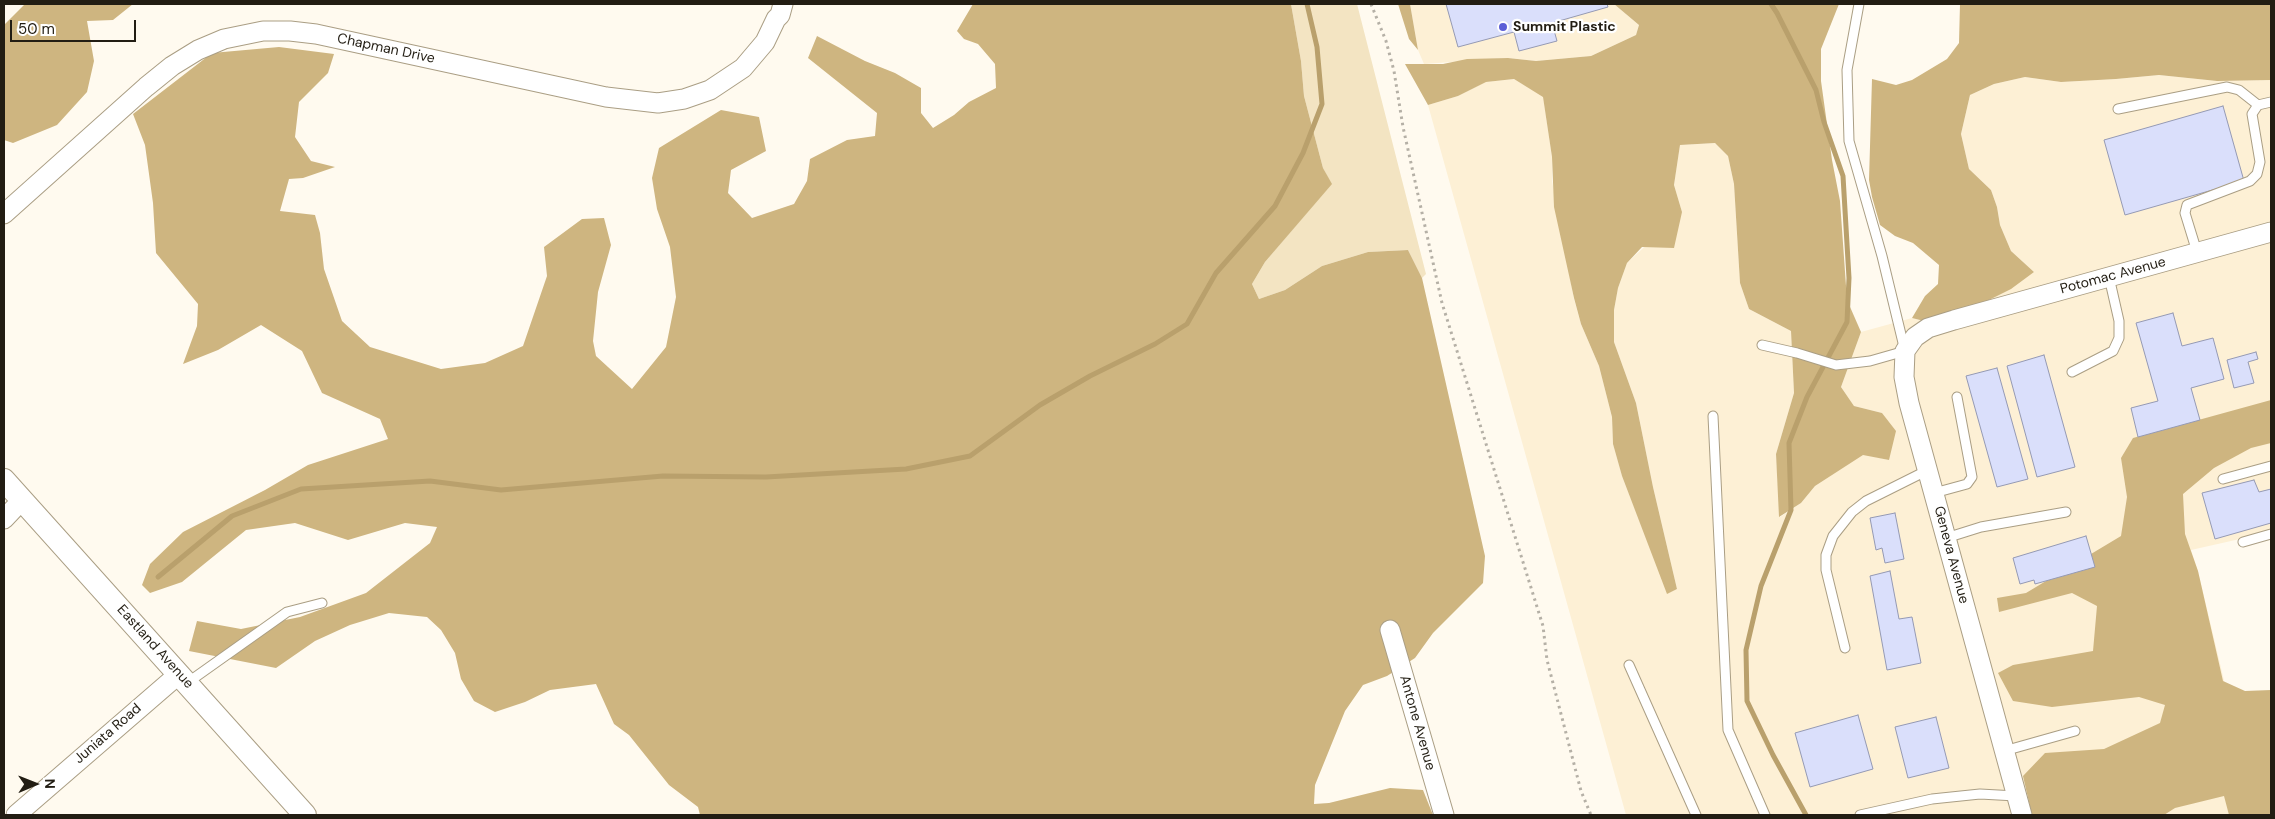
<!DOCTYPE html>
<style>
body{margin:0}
#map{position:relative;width:2275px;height:819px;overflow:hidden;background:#fffaef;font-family:"DM Sans",sans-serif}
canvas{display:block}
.frame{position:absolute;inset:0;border:5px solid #221d13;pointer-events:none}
.north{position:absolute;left:10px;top:759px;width:50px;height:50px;-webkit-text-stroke:4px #fff;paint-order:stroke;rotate:89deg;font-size:14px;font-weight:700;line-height:20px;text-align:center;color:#221d13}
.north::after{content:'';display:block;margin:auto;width:18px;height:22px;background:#221d13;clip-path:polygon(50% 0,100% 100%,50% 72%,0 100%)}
.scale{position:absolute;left:10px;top:20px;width:126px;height:22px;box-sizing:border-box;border:2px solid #221d13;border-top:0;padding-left:6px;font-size:15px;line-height:18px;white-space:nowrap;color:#221d13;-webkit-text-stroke:4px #fff;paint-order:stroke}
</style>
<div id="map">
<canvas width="2275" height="819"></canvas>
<div class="frame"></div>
<div class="north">N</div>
<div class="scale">50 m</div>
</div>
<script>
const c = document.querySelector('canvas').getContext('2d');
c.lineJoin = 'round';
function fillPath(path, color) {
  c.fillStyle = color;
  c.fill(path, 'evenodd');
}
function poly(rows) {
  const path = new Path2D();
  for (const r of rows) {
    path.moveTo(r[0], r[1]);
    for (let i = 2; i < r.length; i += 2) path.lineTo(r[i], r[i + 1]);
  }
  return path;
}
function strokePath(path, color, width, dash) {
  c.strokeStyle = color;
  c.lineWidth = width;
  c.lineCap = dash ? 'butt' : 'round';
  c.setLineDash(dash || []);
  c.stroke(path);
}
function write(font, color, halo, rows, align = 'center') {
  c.font = font + ' "DM Sans",sans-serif';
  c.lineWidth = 4.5;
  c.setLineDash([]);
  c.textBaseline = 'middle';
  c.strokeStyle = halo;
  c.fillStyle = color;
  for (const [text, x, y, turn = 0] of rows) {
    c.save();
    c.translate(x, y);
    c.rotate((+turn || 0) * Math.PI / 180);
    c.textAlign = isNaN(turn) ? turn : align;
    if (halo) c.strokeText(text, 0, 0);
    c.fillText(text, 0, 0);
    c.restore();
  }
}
fillPath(poly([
 [1410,4,1614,4,1639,25,1636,35,1591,56,1536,61,1508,58,1424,64,1418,50],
 [2159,75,2217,81,2271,80,2271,532,2191,550,2198,571,2256,815,1626,815,1428,105,1458,96,1485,82,1514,79,1543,96,1552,157,1552,181,1574,299,1581,324,1599,366,1612,417,1613,444,1622,476,1668,593,1677,589,1653,487,1636,403,1614,342,1614,310,1618,288,1627,263,1682,212,1674,185,1680,145,1715,143,1728,156,1734,184,1740,283,1749,309,1791,331,1794,393,1776,454,1780,517,1801,503,1815,486,1863,454,1889,460,1882,413,1854,406,1841,387,1861,332,1912,318,1924,321,2034,272,2011,251,2000,225,1997,207,1991,190,1969,169,1961,134,1970,95,1994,84,2025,77,2061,82,2116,79]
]), '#fdf0d5');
fillPath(poly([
 [1291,4,1357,4,1426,274,1422,278,1408,250,1368,252,1322,266,1285,290,1259,299,1252,284,1265,262,1331,184,1323,168,1304,96,1301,61]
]), '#f3e4c2');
fillPath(poly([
 [25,4,133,4,113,20,87,21,94,61,87,92,57,125,13,143,4,140,4,25],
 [973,4,1291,4,1301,61,1304,96,1323,168,1332,184,1265,262,1252,284,1259,299,1285,290,1322,266,1368,252,1408,250,1422,278,1485,556,1483,583,1433,633,1415,658,1387,676,1363,685,1345,711,1315,785,1314,804,1329,803,1390,788,1423,790,1433,815,700,815,698,807,669,785,629,735,614,724,596,684,550,690,525,702,495,712,474,701,461,679,455,653,441,630,427,617,389,613,350,625,315,641,276,668,189,651,197,621,241,629,300,617,366,593,430,543,437,527,405,523,348,540,295,523,246,530,182,582,150,593,142,585,150,564,183,532,265,490,308,465,388,439,380,419,322,393,302,351,261,325,218,350,183,364,197,326,198,304,156,253,153,203,145,145,133,114,212,53,279,47,334,54,328,73,299,102,295,137,311,161,335,167,303,178,289,179,280,211,315,215,320,233,324,269,342,321,370,347,441,369,485,363,523,346,547,276,544,247,582,219,604,218,611,245,598,292,593,341,596,356,632,389,666,347,676,297,670,247,657,209,652,178,659,148,721,110,759,117,766,151,731,170,728,193,752,218,794,204,807,181,810,159,847,140,875,136,877,113,808,58,817,36,865,61,895,73,921,88,921,113,933,128,954,115,969,102,996,88,995,64,978,44,964,39,957,31],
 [1398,4,1410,4,1418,50,1409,39],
 [1614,4,1839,4,1821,49,1821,81,1832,160,1840,201,1847,300,1861,332,1841,387,1854,406,1882,413,1896,431,1889,460,1863,455,1815,486,1801,503,1779,517,1776,454,1794,393,1791,331,1749,309,1740,283,1734,184,1728,156,1715,143,1680,145,1674,185,1682,212,1674,248,1642,247,1627,263,1618,288,1614,310,1614,342,1636,403,1653,487,1677,589,1667,594,1622,476,1613,444,1612,417,1599,366,1581,324,1574,298,1554,207,1552,157,1543,97,1514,79,1486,82,1458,96,1428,105,1405,64,1443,64,1467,59,1508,58,1536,61,1591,56,1636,35,1639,25],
 [1960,4,2271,4,2271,80,2217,81,2159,75,2116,79,2061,82,2025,77,1994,84,1970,95,1961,134,1969,169,1991,190,1997,207,2000,225,2011,251,2034,272,2011,289,1985,302,1924,321,1912,318,1925,296,1938,284,1939,265,1913,243,1895,236,1880,225,1872,197,1869,180,1872,79,1896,85,1912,80,1947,59,1959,43],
 [2271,400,2271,443,2251,448,2214,468,2183,494,2185,534,2198,571,2223,681,2245,691,2271,690,2271,815,2229,815,2224,796,2175,808,2164,815,2032,815,2023,776,2045,753,2104,749,2160,723,2165,705,2139,697,2052,707,2013,701,1998,673,2013,665,2093,651,2097,606,2072,593,1999,612,1997,598,2026,593,2121,536,2127,497,2121,458,2133,438]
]), '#ceb580');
strokePath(poly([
 [1771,4,1777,13,1816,90,1824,122,1843,176,1849,278,1847,322,1807,397,1789,443,1791,510,1761,586,1746,650,1747,701,1773,755,1806,815],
 [158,577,232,516,301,489,430,481,501,490,663,476,766,477,906,469,970,456,1040,405,1090,376,1155,344,1187,324,1216,273,1275,206,1303,153,1322,104,1317,47,1307,4]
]), '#b9a06c', 5);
const building = poly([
 [1446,4,1607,4,1608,7,1552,23,1557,41,1519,51,1514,32,1458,47,1446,4],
 [2223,106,2244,181,2125,215,2104,140,2223,106],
 [2173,313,2182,346,2213,338,2224,379,2191,388,2200,420,2138,437,2131,408,2158,401,2136,323,2173,313],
 [2256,352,2258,359,2248,362,2254,383,2234,388,2227,360,2256,352],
 [2044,355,2075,467,2037,477,2007,366,2044,355],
 [1997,368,2028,479,1997,487,1966,376,1997,368],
 [2254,480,2259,492,2271,489,2271,523,2215,539,2202,493,2254,480],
 [1895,513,1904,559,1885,563,1882,548,1876,550,1870,518,1895,513],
 [2086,536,2095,567,2035,584,2034,580,2020,584,2013,558,2086,536],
 [1890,571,1899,619,1912,617,1921,663,1887,670,1870,576,1890,571],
 [1858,715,1873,769,1810,787,1795,733,1858,715],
 [1936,717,1949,768,1908,778,1895,727,1936,717]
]);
fillPath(building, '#dadffb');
strokePath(building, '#959ab4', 1);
const service = poly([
 [2118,109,2227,87,2239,90,2258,105],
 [2197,252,2185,213,2187,205,2250,181,2257,174,2260,162,2252,114,2258,105,2271,102],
 [1762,345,1797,353,1836,365,1870,361,1905,351,1882,256,1849,141,1847,70,1859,4],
 [2072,372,2113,351,2119,338,2119,321,2109,277],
 [1713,416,1728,730,1765,815],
 [2223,479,2271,466],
 [1934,493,1967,484,1972,477,1957,397],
 [1946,538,1981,527,2066,512],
 [2243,542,2271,534],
 [1845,648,1826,570,1826,555,1833,536,1852,512,1866,501,1928,470],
 [1629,665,1696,815],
 [187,683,287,612,322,603],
 [2004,751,2075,731],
 [1860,815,1932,799,1980,794,2016,796]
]);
const minor = poly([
 [4,214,146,87,172,66,198,50,224,39,263,31,290,31,316,34,606,97,658,103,684,99,710,90,743,68,765,42,776,19,780,15,783,4],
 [4,519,22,500],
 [1390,630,1444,815],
 [16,815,179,674],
 [2022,815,1909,403,1904,377,1905,351,1915,337,1928,328,1954,320,2271,232]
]);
const tertiary = poly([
 [4,480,305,815]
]);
strokePath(service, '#aa9e84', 11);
strokePath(minor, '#aa9e84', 21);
strokePath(tertiary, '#aa9e84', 24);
strokePath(poly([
 [1371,4,1386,41,1394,71,1403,127,1442,303,1543,626,1547,660,1581,791,1591,815]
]), '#b5b0a6', 3, [2.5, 4]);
strokePath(service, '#fff', 9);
strokePath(minor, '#fff', 19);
strokePath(tertiary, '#fff', 22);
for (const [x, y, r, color] of [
 [1503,27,5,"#5c5fd6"]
]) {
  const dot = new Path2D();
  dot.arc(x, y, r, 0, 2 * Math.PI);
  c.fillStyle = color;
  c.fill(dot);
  strokePath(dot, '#fff', 2);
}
write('bold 14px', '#221d13', '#fff', [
 ["Summit Plastic",1513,27]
], 'left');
write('14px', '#221d13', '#fff', [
 ["Chapman Drive",386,49,12],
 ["Potomac Avenue",2113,276,-15],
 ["Geneva Avenue",1951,555,75],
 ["Eastland Avenue",155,647,48],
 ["Antone Avenue",1417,723,74],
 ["Juniata Road",108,734,-41]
]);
</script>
